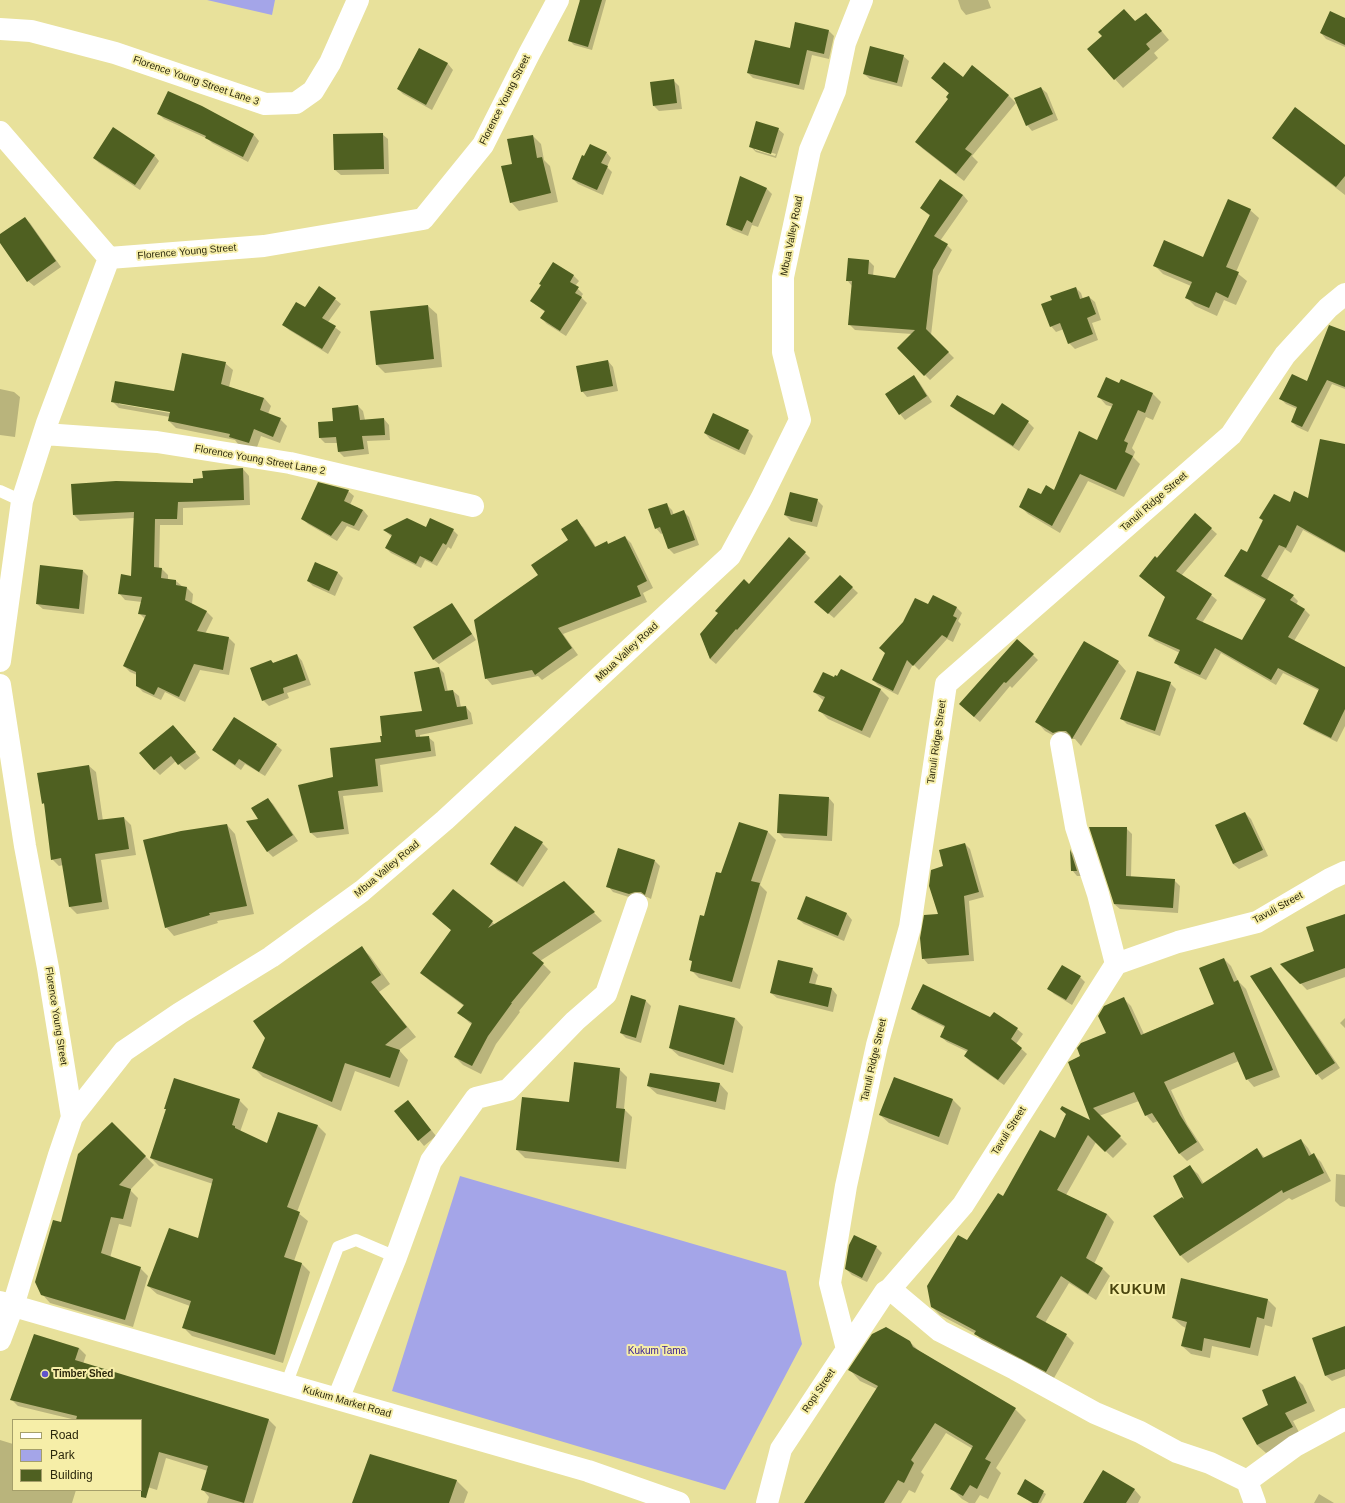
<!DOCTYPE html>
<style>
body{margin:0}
#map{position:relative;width:1345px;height:1503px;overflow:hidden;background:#e8e19b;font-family:Arial,sans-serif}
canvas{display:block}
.legend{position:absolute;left:12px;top:1419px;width:130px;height:72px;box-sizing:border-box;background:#f6eea8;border:1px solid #a59f6a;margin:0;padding:5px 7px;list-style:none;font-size:12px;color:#2c290c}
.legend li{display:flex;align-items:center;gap:8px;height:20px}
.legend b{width:20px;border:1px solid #a59f6a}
</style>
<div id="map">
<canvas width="1345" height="1503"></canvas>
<ul class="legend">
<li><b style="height:5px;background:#fff"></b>Road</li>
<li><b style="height:11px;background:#a4a5e8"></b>Park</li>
<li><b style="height:11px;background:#4f6021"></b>Building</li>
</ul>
</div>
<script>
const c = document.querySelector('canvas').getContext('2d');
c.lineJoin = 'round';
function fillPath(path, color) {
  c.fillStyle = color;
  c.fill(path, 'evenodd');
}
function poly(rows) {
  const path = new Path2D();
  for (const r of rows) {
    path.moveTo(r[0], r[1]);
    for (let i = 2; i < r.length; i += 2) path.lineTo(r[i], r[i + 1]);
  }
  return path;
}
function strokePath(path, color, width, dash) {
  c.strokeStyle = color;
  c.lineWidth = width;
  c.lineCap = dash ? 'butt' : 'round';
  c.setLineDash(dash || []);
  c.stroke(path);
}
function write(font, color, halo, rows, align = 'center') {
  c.font = font + ' Arial,sans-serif';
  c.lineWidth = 4;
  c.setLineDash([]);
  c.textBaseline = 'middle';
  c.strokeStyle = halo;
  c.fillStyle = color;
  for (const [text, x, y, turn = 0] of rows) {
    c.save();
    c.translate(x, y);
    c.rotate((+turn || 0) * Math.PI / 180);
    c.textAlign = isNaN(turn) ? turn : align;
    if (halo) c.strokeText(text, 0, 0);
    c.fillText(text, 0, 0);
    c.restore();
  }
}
fillPath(poly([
 [207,0,275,0,272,15],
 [460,1176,786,1271,802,1344,725,1490,392,1391]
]), '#a4a5e8');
fillPath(poly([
 [579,0,606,0,592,50,574,45,570,41,581,2],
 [958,0,988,0,991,8,966,15,961,9],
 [1124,10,1136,22,1154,22,1169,40,1154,53,1158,58,1123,88,1088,49,1103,36],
 [1345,19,1345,47,1326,39,1321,33],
 [796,23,829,31,834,36,829,59,812,55,804,90,753,78,748,73,790,49],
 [419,49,448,64,453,70,432,110,403,94,398,89],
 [903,56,909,61,902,87,870,79,864,74],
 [932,78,963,79,1008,95,1016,103,972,156,978,162,964,181,923,149,916,142,950,99,950,94],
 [673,80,679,86,682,109,659,111,654,106],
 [1041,88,1047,93,1058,120,1032,131,1027,125],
 [201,107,254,135,259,141,248,162,212,143,208,139,164,119,158,113],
 [778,129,784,134,776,158,756,152,750,146],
 [755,148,776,154,775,156,755,150],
 [382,134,388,139,389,174,341,175,335,170],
 [533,136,541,144,544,160,550,166,558,202,519,211,511,202],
 [1273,138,1345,146,1345,195,1282,146],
 [606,152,611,158,607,167,612,172,603,195,578,184,573,179],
 [154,155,159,161,140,190,99,163,94,158],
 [766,188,772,194,758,227,752,225,748,236,733,230,727,225],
 [963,195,968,201,940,241,947,245,952,250,938,276,931,335,954,358,930,380,898,348,912,334,855,330,849,324,852,286,847,280,849,259,869,261,874,266,873,276,896,279,930,216,921,208],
 [1250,210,1259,218,1236,272,1247,281,1236,305,1224,300,1217,316,1195,306,1187,298,1191,286,1163,274,1155,266,1203,258],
 [25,218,30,223,61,267,34,286,28,281,0,241,0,235],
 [573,275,579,281,575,286,583,294,581,297,587,303,566,336,547,324,541,318,545,312,531,301],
 [1076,288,1081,293,1083,299,1089,297,1095,302,1101,320,1092,323,1098,340,1075,349,1069,343,1064,329,1056,332,1051,326,1054,301],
 [335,299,341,304,328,322,341,332,328,354,289,330,284,325,305,308],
 [428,306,437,314,442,367,385,373,377,365,371,312],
 [1345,332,1345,389,1332,384,1308,432,1297,427,1292,422,1297,409,1286,404,1281,399,1307,383],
 [608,361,613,367,618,391,587,397,582,391],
 [225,363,233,370,229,387,264,398,271,406,268,414,280,419,287,426,280,443,261,436,256,450,238,444,235,440,176,428,169,421,170,417,119,408,112,401,175,392],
 [119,402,175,412,175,414,119,404],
 [913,377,919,382,932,402,905,420,900,414],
 [1121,380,1153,394,1161,402,1153,420,1146,417,1132,448,1135,452,1133,457,1140,464,1124,497,1088,481,1060,533,1028,514,1020,506,1042,496,1055,491,1098,441,1113,407,1106,405,1099,397,1119,384],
 [0,389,14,392,20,397,15,437,0,435],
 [1002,405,1028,422,1034,428,1019,451,957,411,952,406,995,416],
 [358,406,363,411,365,420,384,419,389,425,390,440,367,441,369,454,344,457,339,452,337,443,325,443,320,438,335,422],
 [748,431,753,436,745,455,710,439,705,433],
 [1345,445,1345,553,1303,530,1291,553,1285,549,1267,580,1293,596,1298,601,1296,605,1305,610,1310,615,1294,641,1345,668,1345,726,1337,742,1310,729,1304,724,1320,691,1283,673,1276,685,1221,653,1206,680,1180,668,1175,662,1180,653,1155,641,1150,636,1166,597,1140,576,1196,515,1217,534,1181,576,1211,595,1217,600,1202,623,1242,642,1266,601,1231,581,1225,576,1247,554,1263,521,1260,518,1290,503,1309,500],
 [243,469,249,476,250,505,183,508,183,525,160,525,159,569,162,569,168,575,168,580,176,581,183,587,187,588,193,594,192,604,207,612,213,618,205,634,229,638,235,644,229,675,200,670,185,702,165,692,161,700,143,692,137,686,137,675,130,672,124,666,146,620,139,613,142,602,125,600,119,593,132,577,134,518,80,521,74,515,194,484,204,479],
 [348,491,354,496,350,505,363,510,368,516,359,531,347,526,337,541,308,524,303,519],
 [817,500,823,506,817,527,791,521,785,515],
 [666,504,672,510,674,515,683,511,689,517,699,545,674,554,669,549,663,533,661,534,656,528],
 [576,521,583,527,596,547,607,543,608,544,625,537,631,543,653,588,643,593,647,602,563,634,578,655,542,680,538,676,492,685,486,678,539,576,570,540],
 [426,529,453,530,458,535,451,549,448,547,437,566,425,560,421,568,391,553,386,548,392,537,384,530],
 [805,553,810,558,716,664,710,659,701,634,749,585],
 [83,571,88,576,84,614,43,609,37,604],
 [337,572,343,578,335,596,313,586,308,581],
 [840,576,858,593,834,618,821,607],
 [934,596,957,608,962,613,958,621,961,624,953,642,947,639,919,670,913,664,898,695,878,685,873,680,929,606],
 [452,604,457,610,476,640,439,664,433,659],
 [297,655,302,661,311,685,287,693,289,698,269,706,263,700,271,661,273,663],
 [1033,655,1038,660,1012,688,1010,686,980,722,965,709],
 [1118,662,1126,671,1081,746,1075,739,1068,739,1063,741,1045,731,1037,722],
 [439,668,444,673,448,692,453,691,459,696,461,708,466,707,471,713,473,724,420,735,420,738,428,737,434,742,436,756,380,765,383,792,343,796,349,834,317,838,311,833,334,778,423,712],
 [834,678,880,689,889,698,870,738,828,719,820,711,824,701,814,692],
 [1170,683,1176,689,1160,736,1127,724,1122,719],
 [178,732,200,758,185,770,176,761,160,775,154,769],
 [276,745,282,750,265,776,245,764,241,770,219,755,214,750],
 [89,766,96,772,103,821,124,818,131,825,136,855,101,860,109,909,77,914,70,907,63,865,59,866,52,859,45,805,43,803],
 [829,798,834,804,832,841,784,838,778,832],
 [268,799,273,804,298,841,273,857,268,852,248,822,260,820],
 [1245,813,1251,819,1268,856,1239,869,1233,864],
 [740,823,768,832,776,840,760,885,767,892,740,989,699,978,691,970,693,962,690,960,704,917,722,874],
 [227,825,235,834,254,914,217,921,218,923,174,936,166,927],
 [515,827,542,843,548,849,523,887,497,870,492,864],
 [1126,828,1132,834,1131,877,1174,880,1180,886,1178,913,1120,909,1114,904],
 [965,844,970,849,984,897,969,901,974,961,928,964,923,958,940,915,944,867],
 [1071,851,1075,856,1082,876,1077,876,1072,870],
 [655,861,660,866,651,899,647,897,641,897,635,899,613,892,608,886],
 [564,882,602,921,540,961,551,972,519,1011,520,1012,496,1044,481,1074,463,1065,455,1057,472,1025,459,1013,464,1006,430,981,422,973,452,931,434,914,492,922,495,925],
 [807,898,847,914,852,920,844,941,804,924,798,919],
 [1345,915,1345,977,1307,990,1282,964,1315,951],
 [361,947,370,956,390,984,379,992,416,1037,399,1050,408,1060,399,1087,355,1071,341,1111,263,1077,254,1068],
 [1224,959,1231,966,1238,981,1246,989,1280,1077,1254,1087,1247,1079,1239,1061,1171,1090,1187,1124,1204,1150,1187,1161,1180,1154,1158,1121,1153,1123,1146,1115,1139,1101,1099,1116,1127,1144,1113,1158,1096,1142,1066,1195,1107,1214,1114,1222,1094,1264,1103,1269,1110,1276,1096,1300,1069,1283,1045,1323,1066,1335,1074,1343,1054,1378,983,1342,976,1334,940,1315,932,1307,968,1242,1003,1197,1055,1139,1092,1121,1082,1057,1107,1034,1124,999,1131,1006,1144,1034,1215,1004],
 [812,969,818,975,815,985,832,989,837,995,833,1012,777,998,771,993],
 [1271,969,1276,974,1340,1068,1322,1080,1317,1074],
 [1080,977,1085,982,1072,1005,1054,994,1049,989],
 [631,997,646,1001,651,1006,641,1043,626,1038,621,1033],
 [913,1008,991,1018,994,1013,1017,1029,1023,1034,1016,1044,1027,1054,1004,1085,971,1062,965,1056,968,1052,947,1042,941,1037,946,1028,918,1014],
 [735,1018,743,1027,733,1073,679,1056,670,1048],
 [1345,1018,1345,1028,1340,1023],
 [619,1069,627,1077,624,1109,632,1117,626,1169,525,1158,517,1150,569,1103],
 [650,1074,720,1084,728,1093,725,1110,657,1094,648,1086],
 [894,1078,953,1100,961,1108,948,1145,889,1123,880,1115],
 [239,1100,248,1109,240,1132,268,1144,279,1113,318,1126,326,1134,297,1212,308,1221,294,1261,301,1263,310,1272,283,1363,192,1336,183,1327,190,1306,157,1294,148,1286,199,1239,213,1184,159,1166,151,1158],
 [413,1107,436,1136,424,1146,419,1140],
 [112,1123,154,1165,130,1190,138,1198,131,1227,119,1224,110,1258,140,1268,148,1276,133,1327,50,1303,42,1294,62,1223],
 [1301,1140,1308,1148,1312,1155,1314,1155,1321,1162,1331,1181,1292,1200,1289,1198,1188,1263,1181,1256,1155,1216,1187,1203,1190,1167,1198,1174,1204,1184,1257,1149,1265,1158],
 [1336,1174,1345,1175,1345,1207,1340,1206,1335,1201],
 [876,1247,882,1253,867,1282,852,1275,846,1269],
 [1182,1279,1268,1300,1276,1308,1272,1327,1265,1325,1258,1356,1212,1346,1210,1358,1191,1354,1182,1346,1186,1328,1182,1326,1173,1318],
 [1345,1327,1345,1376,1332,1381,1326,1376],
 [910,1342,919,1351,1015,1409,1026,1420,996,1468,1001,1473,988,1499,980,1495,975,1503,969,1503,962,1499,952,1489,973,1449,946,1433,921,1472,924,1475,915,1493,909,1490,901,1503,805,1503,877,1389,860,1381,850,1370],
 [79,1348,86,1355,83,1364,269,1420,276,1427,253,1503,207,1503,209,1497,203,1490,208,1471,166,1458,157,1490,141,1485,141,1420,76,1420,18,1406,11,1399],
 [1294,1377,1303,1385,1315,1411,1293,1421,1301,1436,1266,1453,1257,1445],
 [0,1440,13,1444,13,1490,76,1490,72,1503,0,1503],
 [371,1455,457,1481,468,1492,464,1503,353,1503],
 [1025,1481,1046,1494,1041,1503,1032,1503,1018,1494],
 [1134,1489,1141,1497,1138,1503,1084,1503],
 [1319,1494,1334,1503,1314,1503]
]), '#0003');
fillPath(poly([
 [580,0,602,0,588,47,568,41],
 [1124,9,1135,21,1146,13,1162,31,1146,44,1150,49,1114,80,1087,49,1102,36,1098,32],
 [1330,11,1345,18,1345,45,1320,33],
 [795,22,829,30,824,54,807,50,799,85,747,73,755,40,790,48],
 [870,46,904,55,897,83,863,74],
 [419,48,448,63,426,105,397,89],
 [944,62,963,77,972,65,1009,95,965,149,972,154,956,174,915,142,948,99,946,97,949,93,931,78],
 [674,79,677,103,653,106,650,82],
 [1041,87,1053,114,1026,126,1014,98],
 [168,91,202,106,254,134,243,157,205,138,206,136,157,114],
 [1295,107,1345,145,1345,176,1336,187,1272,138],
 [756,121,779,128,771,154,749,147],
 [113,127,155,155,135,185,93,158],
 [383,133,384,169,334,170,333,134],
 [533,135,537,158,542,157,551,193,510,203,501,166,512,164,507,139],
 [590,144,607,152,601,163,608,166,597,190,572,179,582,155,584,156],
 [740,176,767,188,752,223,747,220,742,231,726,225],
 [940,179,963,195,934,236,948,244,933,270,926,329,949,352,924,376,897,348,915,330,848,325,852,281,846,281,848,258,869,260,868,274,895,278,930,215,920,208],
 [1228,199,1251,209,1226,267,1239,272,1228,298,1216,292,1209,308,1185,298,1192,282,1153,266,1164,240,1203,257],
 [25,217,56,261,27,282,0,243,0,234],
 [553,262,574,275,570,282,579,287,575,293,582,297,560,331,540,318,545,311,530,301,541,285,539,284],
 [319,286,336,298,322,318,336,326,322,349,282,325,296,302,305,307],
 [1076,287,1080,299,1089,296,1096,314,1087,318,1093,334,1068,344,1060,323,1050,327,1041,304,1052,300,1050,296],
 [428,305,434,359,376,365,370,311],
 [1329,325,1345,331,1345,387,1327,380,1302,427,1291,422,1297,407,1279,399,1292,374,1307,381],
 [182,353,226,362,221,384,264,398,260,410,281,418,273,437,254,429,249,443,229,437,230,434,168,421,170,412,111,402,115,381,174,391],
 [608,360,613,386,581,392,576,366],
 [914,375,927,396,899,415,885,394],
 [1106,377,1119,383,1121,379,1153,393,1145,413,1138,410,1124,441,1128,443,1125,452,1133,456,1116,490,1080,474,1052,526,1019,507,1028,488,1041,494,1046,485,1054,490,1079,431,1097,440,1113,404,1097,397],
 [957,395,994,415,1002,403,1029,421,1013,446,950,406],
 [358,405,360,420,384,418,385,435,362,436,364,449,338,452,336,437,319,438,318,422,333,421,332,408],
 [713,413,749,430,739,450,704,433],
 [1320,439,1345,444,1345,552,1297,525,1286,548,1279,545,1261,576,1294,595,1290,600,1305,609,1288,637,1345,667,1345,709,1331,738,1303,724,1319,689,1278,668,1271,680,1215,648,1200,675,1174,663,1180,650,1148,636,1165,597,1139,576,1155,556,1157,558,1195,513,1212,528,1176,571,1212,594,1196,619,1242,640,1266,599,1224,576,1241,549,1247,552,1263,520,1259,518,1274,494,1290,502,1294,491,1308,498],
 [243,468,244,500,178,502,177,519,155,519,154,567,162,568,161,578,176,580,176,585,187,587,185,600,207,611,197,631,229,637,223,670,194,664,179,697,158,687,154,695,136,686,136,672,123,666,146,615,138,614,142,597,118,594,121,574,131,576,134,512,73,515,71,484,116,481,193,483,193,479,203,478,202,471],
 [318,482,349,490,344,501,363,510,354,526,342,521,331,536,301,519],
 [790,492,818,499,812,522,784,515],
 [667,503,671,515,684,510,695,540,668,549,660,527,655,529,648,509],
 [407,518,426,527,430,518,454,529,446,545,443,543,432,562,420,556,416,564,385,548,392,535,383,530],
 [577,519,595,547,607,541,608,544,625,536,647,581,637,586,641,596,558,628,572,648,535,675,532,670,485,679,474,620,538,575,531,565,568,540,561,529],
 [789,537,806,552,737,630,736,629,710,659,700,634,718,613,715,611,744,579,749,584],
 [315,562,338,572,329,591,307,581],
 [40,565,83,570,79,609,36,604],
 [840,575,853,587,828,614,814,602],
 [933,595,957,607,953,616,957,618,947,638,942,635,913,666,907,660,893,691,872,680,885,653,879,648,903,622,915,598,928,604],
 [452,603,472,634,433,660,413,627],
 [1017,639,1034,654,1006,683,1004,682,974,717,959,704],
 [1084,641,1119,661,1072,739,1070,735,1066,731,1059,731,1053,733,1035,722],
 [297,654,306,680,283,688,284,693,262,701,250,668,271,660,273,663],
 [439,667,445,691,453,690,457,707,466,706,468,719,415,730,416,737,429,736,431,751,375,759,378,786,338,791,344,829,310,833,298,785,333,777,330,748,381,742,380,736,382,736,380,716,422,711,414,672],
 [841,669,881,689,862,731,818,711,825,697,813,692,823,672,834,677,835,675,837,676],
 [1137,671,1171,682,1155,731,1120,719],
 [234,717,277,744,259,772,239,759,235,765,212,750],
 [173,725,196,752,178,765,171,756,154,770,139,753],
 [89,765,98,820,124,817,129,849,95,854,102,902,69,907,61,858,51,860,44,803,42,804,37,773],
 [779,794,829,797,827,836,777,833],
 [268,798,293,835,267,852,246,821,258,819,251,808],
 [1245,812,1263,850,1233,864,1215,825],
 [739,822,768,831,751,881,760,883,732,982,690,971,692,961,689,960,700,915,704,916,716,872,721,873],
 [227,824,247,906,209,913,210,915,165,928,143,840,181,831],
 [515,826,543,842,517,882,490,864],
 [1089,827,1127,827,1126,876,1175,879,1173,908,1114,904],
 [965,843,979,892,964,896,969,955,922,959,920,938,924,915,938,914,929,886,931,870,943,866,939,850],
 [618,848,655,860,645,895,641,892,635,892,629,894,606,887],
 [1070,849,1077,871,1071,871],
 [564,881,595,912,532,953,544,963,511,1003,512,1003,488,1036,472,1066,454,1057,472,1023,457,1013,464,1005,420,973,451,930,432,914,453,889,493,921,488,928],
 [806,896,847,913,838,936,797,919],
 [1345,914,1345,968,1300,984,1280,964,1314,951,1306,927],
 [362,946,381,975,371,982,407,1027,385,1045,400,1050,390,1078,345,1063,332,1102,252,1068,265,1038,253,1021],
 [1224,958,1234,982,1238,980,1273,1070,1246,1080,1234,1052,1164,1082,1180,1115,1197,1142,1179,1154,1152,1113,1145,1116,1134,1092,1093,1108,1121,1136,1105,1152,1088,1135,1057,1190,1107,1214,1086,1258,1103,1268,1088,1294,1061,1276,1036,1317,1067,1334,1046,1372,974,1334,976,1331,931,1307,927,1286,958,1235,967,1240,998,1193,1003,1196,1040,1130,1055,1138,1066,1114,1060,1109,1062,1106,1090,1120,1068,1062,1080,1056,1077,1048,1081,1043,1106,1033,1098,1016,1104,1006,1124,997,1141,1035,1214,1004,1199,968],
 [778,960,813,968,809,983,832,988,828,1007,770,993],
 [1062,965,1081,976,1066,1000,1047,989],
 [1271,967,1335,1063,1316,1075,1250,976],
 [923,984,990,1017,994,1012,1018,1028,1011,1039,1022,1048,998,1080,964,1056,968,1050,940,1037,945,1026,911,1009],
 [631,995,646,1000,636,1038,620,1033],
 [679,1005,735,1018,724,1065,669,1048],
 [574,1062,620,1068,616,1108,625,1109,619,1162,516,1150,522,1097,569,1102],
 [650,1073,720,1083,716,1102,647,1086],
 [894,1077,953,1099,939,1137,879,1115],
 [174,1078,240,1099,232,1125,235,1126,235,1128,267,1143,278,1112,318,1125,287,1207,300,1212,284,1257,302,1263,275,1355,182,1328,191,1301,147,1286,169,1228,198,1238,213,1179,150,1158,166,1109,164,1109],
 [408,1100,431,1130,418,1141,394,1111],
 [112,1122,146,1156,119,1185,131,1189,123,1219,111,1217,101,1253,141,1267,125,1320,41,1295,35,1282,53,1220,61,1222,78,1154],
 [1301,1139,1309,1156,1314,1153,1324,1173,1283,1193,1282,1190,1180,1256,1153,1216,1182,1197,1184,1199,1173,1176,1190,1165,1202,1184,1257,1148,1263,1158],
 [854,1235,877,1246,862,1278,845,1269,849,1245],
 [1181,1278,1268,1299,1264,1319,1257,1317,1250,1348,1204,1338,1202,1351,1181,1346,1187,1322,1172,1318],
 [1345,1326,1345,1369,1325,1376,1312,1338],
 [886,1327,910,1341,913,1347,1016,1408,985,1459,991,1462,977,1489,970,1485,963,1496,950,1489,973,1446,935,1423,911,1460,914,1463,904,1483,898,1480,884,1503,804,1503,878,1386,848,1370,872,1334],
 [34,1334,79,1348,75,1360,269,1419,244,1503,201,1490,208,1466,159,1452,146,1498,141,1497,141,1420,76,1420,77,1416,10,1400],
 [1295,1376,1307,1403,1285,1413,1293,1427,1257,1445,1242,1418,1268,1405,1262,1390],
 [370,1454,457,1480,449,1503,352,1503],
 [1103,1470,1135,1489,1126,1503,1083,1503],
 [1025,1479,1044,1491,1038,1503,1033,1503,1017,1494]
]), '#4f6021');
strokePath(poly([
 [0,491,22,501],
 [286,1385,338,1247,356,1240,396,1257]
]), '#fff', 12);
strokePath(poly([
 [0,29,31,31,115,53,265,104,296,103,313,91,330,63,358,0],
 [0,132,109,258],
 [109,258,264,246,423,219,483,145,529,54,558,0],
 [44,434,157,442,290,463,473,506],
 [0,661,22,501,47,423,109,258],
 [0,685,25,846,48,968,72,1117,59,1155,13,1306,0,1340],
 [1061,743,1076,827,1098,894,1116,964],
 [72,1117,124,1051,180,1013,271,957,362,891,445,820,730,556,761,499,800,420,783,352,783,277,810,150,835,91,845,43,862,0],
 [890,1289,940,1331,1015,1369,1095,1413,1140,1432,1177,1452,1210,1463,1247,1481],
 [0,1302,588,1471,679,1503],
 [847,1349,830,1283,846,1186,877,1045,910,927,946,684,1231,435,1285,355,1328,308,1345,294],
 [338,1399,396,1257,431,1161,476,1098,508,1090,575,1021,606,994,637,904],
 [767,1503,781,1449,885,1292,890,1289,963,1205,1116,964,1178,942,1257,922,1330,879,1345,872],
 [1255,1503,1247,1481,1295,1446,1345,1419]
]), '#fff', 22);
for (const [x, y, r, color] of [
 [45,1374,4,"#6053cb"]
]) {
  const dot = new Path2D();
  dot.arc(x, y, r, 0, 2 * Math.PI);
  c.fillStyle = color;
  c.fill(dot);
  strokePath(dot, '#f6eea8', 1.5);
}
write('10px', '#2c290c', '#f6eea8', [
 ["Florence Young Street Lane 3",196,81,19],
 ["Florence Young Street",505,100,-63],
 ["Mbua Valley Road",792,236,-79],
 ["Florence Young Street",187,252,-5],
 ["Florence Young Street Lane 2",260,460,10],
 ["Tanuli Ridge Street",1154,502,-41],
 ["Mbua Valley Road",627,652,-43],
 ["Tanuli Ridge Street",937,742,-82],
 ["Mbua Valley Road",387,869,-40],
 ["Tavuli Street",1278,908,-29],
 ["Florence Young Street",56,1016,81],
 ["Tanuli Ridge Street",874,1060,-77],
 ["Tavuli Street",1009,1131,-58],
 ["Ropi Street",819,1391,-56],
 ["Kukum Market Road",347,1402,16]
]);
write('10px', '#371d93', '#f6eea8', [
 ["Kukum Tama",657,1351]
]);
write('bold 10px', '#2c290c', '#f6eea8', [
 ["Timber Shed",53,1374]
], 'left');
c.letterSpacing = '1px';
write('bold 14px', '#48430c', '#f6eea8', [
 ["KUKUM",1138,1290]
]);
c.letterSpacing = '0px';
</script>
